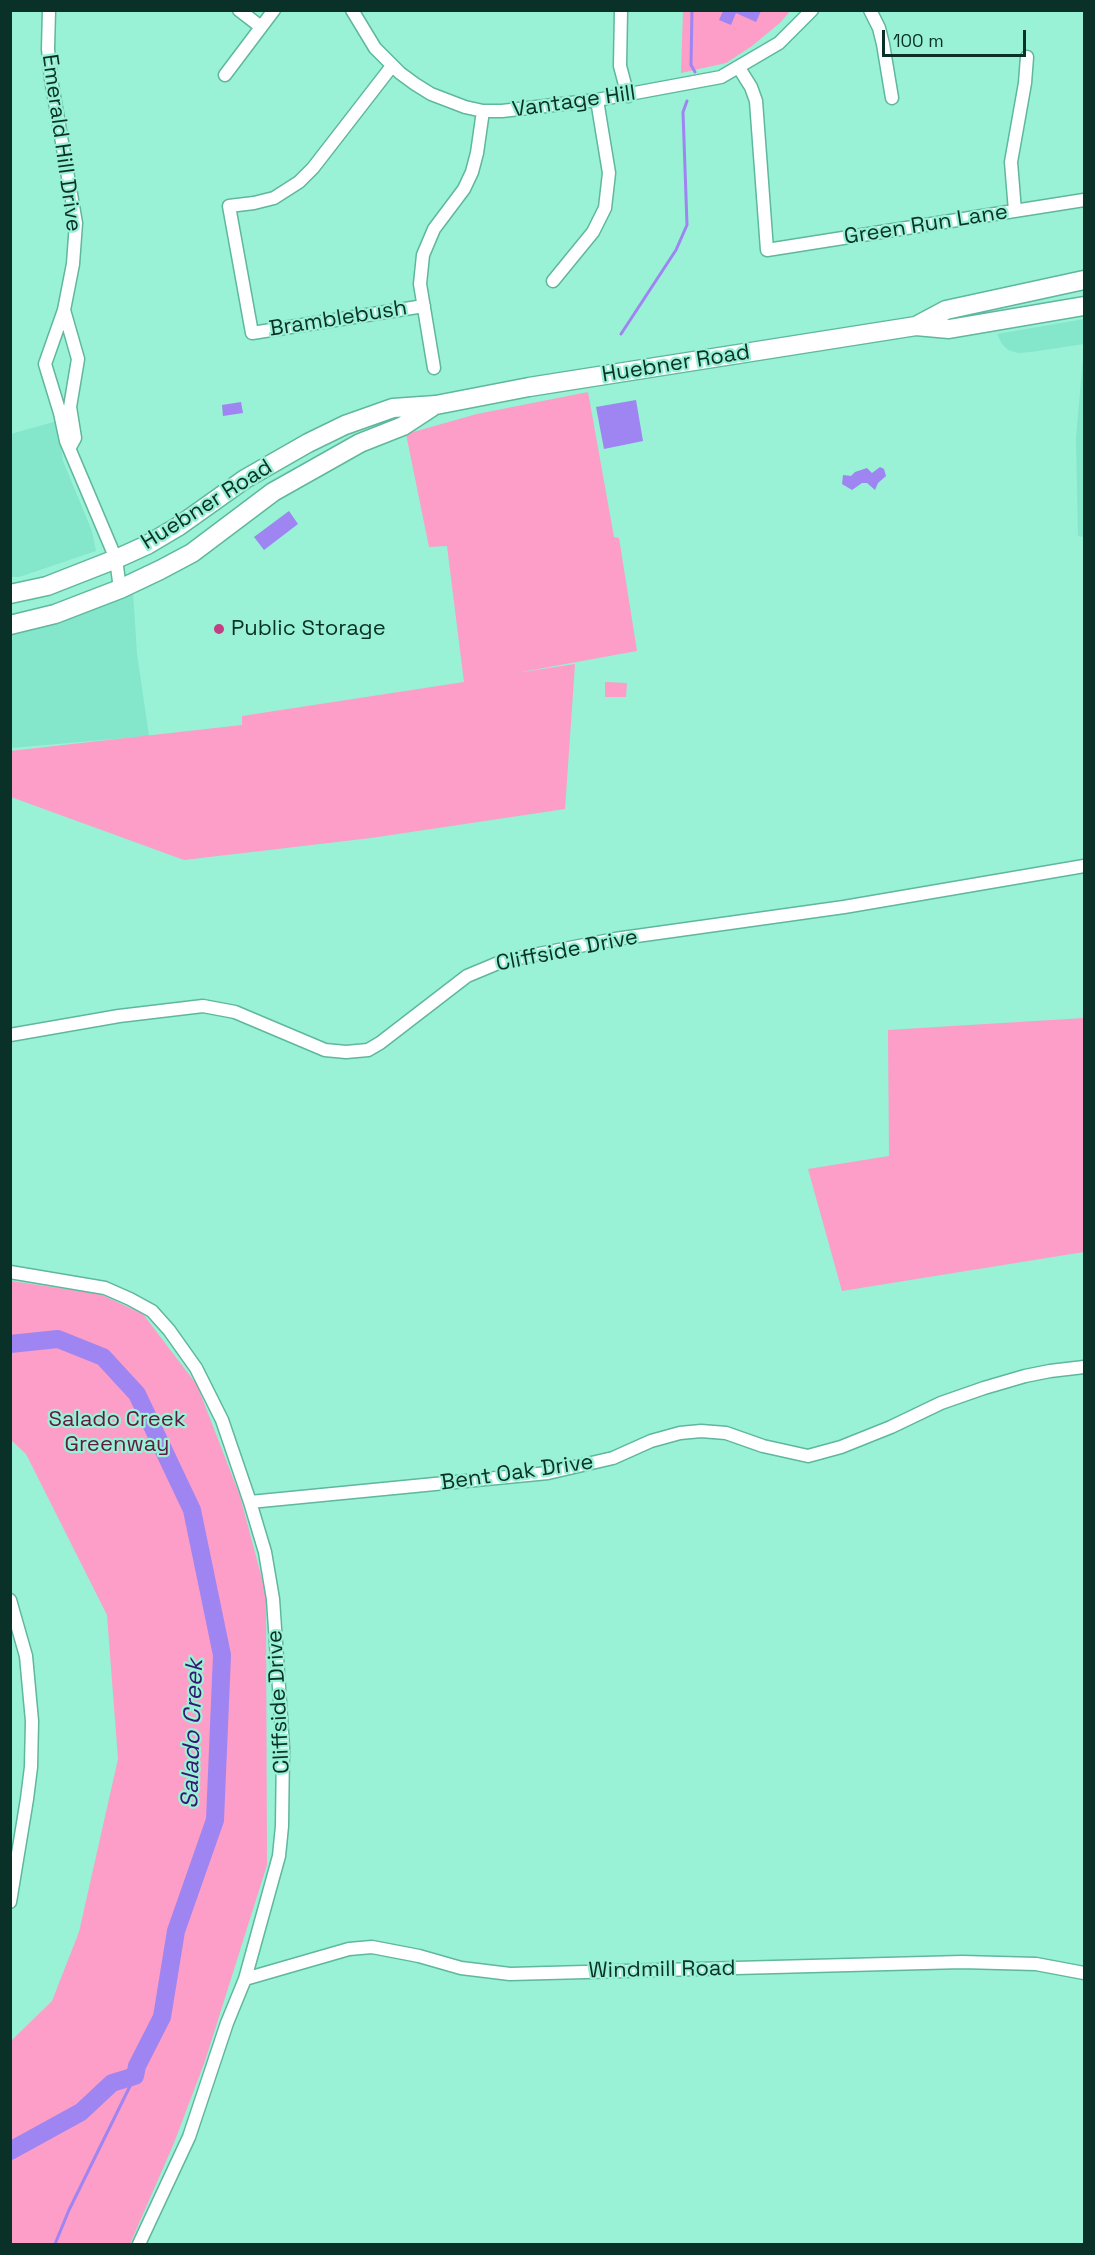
<!DOCTYPE html>
<style>
body{margin:0}
#map{position:relative;width:1095px;height:2255px;overflow:hidden;background:#99f1d6;font-family:"Space Grotesk",sans-serif}
canvas{display:block}
.frame{position:absolute;inset:0;border:12px solid #0a3127;pointer-events:none}
.scale{position:absolute;left:882px;top:30px;width:144px;height:27px;box-sizing:border-box;border:3px solid #0a3127;border-top:0;padding-left:8px;font-size:18px;line-height:21px;white-space:nowrap;color:#0a3127;-webkit-text-stroke:4px #99f1d6;paint-order:stroke}
</style>
<div id="map">
<canvas width="1095" height="2255"></canvas>
<div class="frame"></div>
<div class="scale">100 m</div>
</div>
<script>
const c = document.querySelector('canvas').getContext('2d');
c.lineJoin = 'round';
function fillPath(path, color) {
  c.fillStyle = color;
  c.fill(path, 'evenodd');
}
function poly(rows) {
  const path = new Path2D();
  for (const r of rows) {
    path.moveTo(r[0], r[1]);
    for (let i = 2; i < r.length; i += 2) path.lineTo(r[i], r[i + 1]);
  }
  return path;
}
function strokePath(path, color, width, dash) {
  c.strokeStyle = color;
  c.lineWidth = width;
  c.lineCap = dash ? 'butt' : 'round';
  c.setLineDash(dash || []);
  c.stroke(path);
}
function write(font, color, halo, rows, align = 'center') {
  c.font = font + ' "Space Grotesk",sans-serif';
  c.lineWidth = 4.5;
  c.setLineDash([]);
  c.textBaseline = 'middle';
  c.strokeStyle = halo;
  c.fillStyle = color;
  for (const [text, x, y, turn = 0] of rows) {
    c.save();
    c.translate(x, y);
    c.rotate((+turn || 0) * Math.PI / 180);
    c.textAlign = isNaN(turn) ? turn : align;
    if (halo) c.strokeText(text, 0, 0);
    c.fillText(text, 0, 0);
    c.restore();
  }
}
fillPath(poly([
 [1084,319,1084,344,1031,352,1018,353,1008,350,1002,344,997,334],
 [1084,346,1084,537,1078,536,1076,438],
 [57,421,63,461,92,531,96,551,19,577,11,577,11,434],
 [133,593,137,654,149,736,11,748,10,630]
]), '#84e6ca');
fillPath(poly([
 [683,11,790,11,781,22,752,46,726,63,681,73],
 [588,392,614,537,619,538,637,651,516,673,575,664,565,809,371,838,184,860,11,797,10,751,242,725,242,716,464,682,447,546,429,547,406,434,477,414],
 [605,682,627,683,626,697,605,697],
 [1084,1018,1084,1252,842,1291,808,1169,889,1156,888,1030],
 [11,1281,100,1294,143,1314,197,1385,240,1496,266,1594,267,1865,205,2061,174,2143,130,2244,11,2244,11,2041,52,2001,79,1932,118,1759,107,1615,26,1454,11,1440]
]), '#fc9ec7');
fillPath(poly([
 [723,11,723,10,761,11,756,22,736,13,731,25,719,20],
 [636,400,643,441,604,449,596,407],
 [241,402,243,413,223,416,222,405],
 [880,467,884,469,886,476,878,483,875,490,867,483,862,483,852,490,842,484,843,475,851,476,855,472,867,468,872,473],
 [289,511,298,524,264,550,254,537]
]), '#9e85f1');
strokePath(poly([
 [692,10,691,65,695,72],
 [621,334,676,250,687,225,683,112,687,101],
 [55,2244,69,2210,135,2076]
]), '#9e85f1', 3);
strokePath(poly([
 [10,1344,58,1339,103,1357,137,1394,192,1510,222,1655,215,1820,176,1931,162,2017,137,2066,135,2076,112,2083,81,2112,10,2151]
]), '#9e85f1', 18);
const minor = poly([
 [49,10,48,49,51,79,76,223,73,264,64,310,45,364,60,413,66,441,116,559,120,589],
 [239,10,261,27],
 [352,10,375,48,400,73,415,84,431,94,465,107,483,111,502,111,597,100,721,77,779,43,812,10],
 [621,10,620,66,628,96],
 [870,10,879,28,883,44,892,98],
 [392,66,313,168,299,182,274,198,254,203,229,206,252,333,424,306],
 [739,68,751,87,756,101,767,250,1084,200],
 [225,75,274,10],
 [1015,211,1011,162,1025,83,1027,57],
 [553,281,593,232,605,208,609,173,597,100],
 [64,310,78,359,70,407,75,438,70,447],
 [434,368,420,284,423,255,434,229,464,189,472,172,477,153,483,111],
 [10,1035,119,1016,203,1006,235,1012,325,1050,346,1052,368,1050,380,1043,467,976,503,961,615,939,844,907,1084,866],
 [10,1272,105,1288,130,1299,152,1311,169,1330,196,1368,222,1420,250,1502,265,1552,273,1599,283,1747,282,1826,279,1856,245,1979,227,2023,189,2137,139,2244],
 [250,1502,548,1473,613,1458,651,1441,680,1433,701,1431,726,1433,763,1446,808,1456,841,1447,891,1427,941,1403,984,1388,1025,1376,1050,1371,1084,1367],
 [10,1600,26,1656,32,1721,31,1767,27,1799,10,1902],
 [245,1979,349,1949,372,1947,419,1956,461,1968,510,1974,962,1962,1036,1964,1084,1973]
]);
const primary = poly([
 [916,326,946,310,1084,280],
 [10,594,47,586,116,559,147,545,179,526,245,479,308,443,345,425,393,408,436,405,529,387,916,326,949,329,1084,306],
 [10,625,55,614,120,589,160,570,192,553,273,492,360,443,403,426,432,407]
]);
strokePath(minor, '#5fb79d', 15);
strokePath(primary, '#5fb79d', 21);
strokePath(minor, '#fff', 12);
strokePath(primary, '#fff', 18);
for (const [x, y, r, color] of [
 [219,629,6,"#c33e83"]
]) {
  const dot = new Path2D();
  dot.arc(x, y, r, 0, 2 * Math.PI);
  c.fillStyle = color;
  c.fill(dot);
  strokePath(dot, '#99f1d6', 2);
}
write('22px', '#0a3127', '#99f1d6', [
 ["Vantage Hill",574,102,-8],
 ["Emerald Hill Drive",61,143,82],
 ["Green Run Lane",926,225,-9],
 ["Bramblebush",338,319,-9],
 ["Huebner Road",676,364,-9],
 ["Huebner Road",207,505,-32],
 ["Cliffside Drive",567,951,-11],
 ["Bent Oak Drive",517,1473,-8],
 ["Cliffside Drive",279,1702,-93],
 ["Windmill Road",662,1970,-1]
]);
write('22px', '#0a3127', '#99f1d6', [
 ["Public Storage",231,629]
], 'left');
write('22px', '#631a40', '#99f1d6', [
 ["Salado Creek",117,1420],
 ["Greenway",117,1445]
]);
write('italic 24px', '#381674', '#99f1d6', [
 ["Salado Creek",193,1734,-88]
]);
</script>
